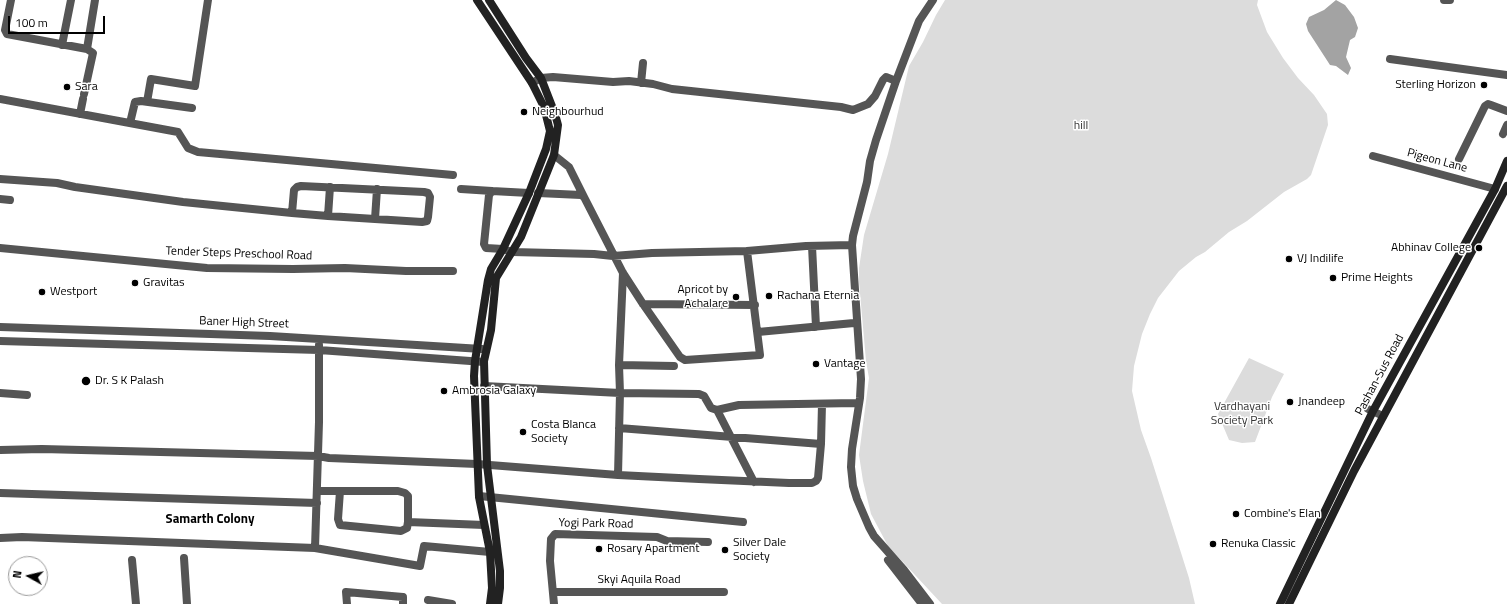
<!DOCTYPE html>
<style>
body{margin:0}
#map{position:relative;width:1507px;height:604px;overflow:hidden;background:#fff;font-family:"Titillium Web",sans-serif}
canvas{display:block}
.north{position:absolute;left:8px;top:556px;width:40px;height:40px;box-sizing:border-box;background:#fff;border:1px solid #999;border-radius:50%;rotate:278deg;font-size:11px;font-weight:700;line-height:16px;text-align:center;color:#000}
.north::after{content:'';display:block;margin:auto;width:14px;height:18px;background:#000;clip-path:polygon(50% 0,100% 100%,50% 72%,0 100%)}
.scale{position:absolute;left:8px;top:16px;width:97px;height:18px;box-sizing:border-box;border:2px solid #000;border-top:0;padding-left:5px;font-size:12px;line-height:14px;white-space:nowrap;color:#000;-webkit-text-stroke:3px #fff;paint-order:stroke}
</style>
<div id="map">
<canvas width="1507" height="604"></canvas>
<div class="north">N</div>
<div class="scale">100 m</div>
</div>
<script>
const c = document.querySelector('canvas').getContext('2d');
c.lineJoin = 'round';
function fillPath(path, color) {
  c.fillStyle = color;
  c.fill(path, 'evenodd');
}
function poly(rows) {
  const path = new Path2D();
  for (const r of rows) {
    path.moveTo(r[0], r[1]);
    for (let i = 2; i < r.length; i += 2) path.lineTo(r[i], r[i + 1]);
  }
  return path;
}
function strokePath(path, color, width, dash) {
  c.strokeStyle = color;
  c.lineWidth = width;
  c.lineCap = dash ? 'butt' : 'round';
  c.setLineDash(dash || []);
  c.stroke(path);
}
function write(font, color, halo, rows, align = 'center') {
  c.font = font + ' "Titillium Web",sans-serif';
  c.lineWidth = 3;
  c.setLineDash([]);
  c.textBaseline = 'middle';
  c.strokeStyle = halo;
  c.fillStyle = color;
  for (const [text, x, y, turn = 0] of rows) {
    c.save();
    c.translate(x, y);
    c.rotate((+turn || 0) * Math.PI / 180);
    c.textAlign = isNaN(turn) ? turn : align;
    if (halo) c.strokeText(text, 0, 0);
    c.fillText(text, 0, 0);
    c.restore();
  }
}
fillPath(poly([
 [945,0,1258,0,1257,5,1267,32,1283,58,1298,78,1314,95,1327,114,1328,125,1311,175,1307,179,1284,192,1247,221,1229,232,1205,252,1196,257,1179,271,1158,298,1150,314,1142,334,1134,366,1132,391,1141,430,1151,458,1189,578,1195,604,942,604,888,546,871,514,863,481,859,455,869,378,866,361,859,282,859,268,864,235,888,154,909,66,923,42,936,15],
 [1249,358,1284,374,1272,397,1255,442,1242,443,1229,440,1218,414]
]), '#dcdcdc');
fillPath(poly([
 [1336,0,1345,5,1354,17,1358,28,1355,37,1350,40,1346,57,1351,68,1348,75,1336,66,1330,65,1308,31,1306,24,1309,17,1324,10]
]), '#a3a3a3');
strokePath(poly([
 [11,0,5,30,7,34,87,49],
 [1444,0,1450,0],
 [62,45,71,0],
 [1390,59,1507,75],
 [532,83,541,78,553,77,613,82,629,81,653,84,672,89,841,107,853,110,868,104,875,96,883,80,886,77,896,81],
 [641,83,643,63],
 [84,94,93,53,87,49,95,0],
 [0,99,178,132,188,148,198,152,453,175],
 [147,102,151,79,195,86,208,0],
 [80,114,83,99],
 [130,123,135,102,141,101,192,108],
 [1503,134,1507,125],
 [554,155,569,167,584,197],
 [1373,156,1495,189],
 [1459,159,1485,106,1488,104,1491,105,1507,111],
 [0,179,57,183,75,187,183,202,292,213,328,216,422,222,427,221,428,217,430,197,428,193,424,192,301,186,297,187,294,190,292,213],
 [461,189,492,191],
 [529,193,492,191,489,195,484,244,486,248,503,249,512,252,594,254,613,256,652,253,747,251,806,246,852,245],
 [538,193,581,195,584,197,623,273,643,304,680,357,685,360,760,355,747,251],
 [0,199,10,200],
 [328,216,330,187],
 [375,219,377,189],
 [812,246,816,327],
 [0,248,207,268,293,269,345,268,406,271,453,271],
 [643,304,755,305],
 [0,327,270,336,482,349],
 [758,332,854,323],
 [0,341,319,350,484,362],
 [619,365,623,273],
 [674,366,619,365,620,393,699,394,704,396,711,408,717,410,739,405,856,403],
 [484,386,620,393,618,475,699,479,789,483,812,483,816,481,818,478,821,444,822,404],
 [0,393,27,395],
 [1368,409,1383,416],
 [717,410,754,482],
 [619,428,821,444],
 [0,450,42,449,318,456,329,458,477,464,618,475],
 [317,491,398,491,405,493,408,496,408,522,484,525],
 [340,491,338,519,340,525,401,531,407,528,408,522],
 [0,493,317,503],
 [479,496,743,522],
 [0,538,22,537,315,548,420,566,424,546,490,552],
 [315,548,319,422,319,345],
 [184,558,187,604],
 [132,560,136,604],
 [888,560,922,604],
 [553,592,724,592],
 [428,600,452,604],
 [347,604,346,592,403,597,403,604],
 [554,604,550,561,551,539,555,534,657,537,667,541,708,542],
 [930,604,904,570,874,536,869,527,857,499,853,486,851,467,852,449,860,398,861,379,852,245,853,236,867,182,870,161,876,140,896,81,919,21,933,0]
]), '#555', 8);
strokePath(poly([
 [477,0,532,83,544,107,550,131,546,149,529,193,503,249,491,269,488,280,475,361,474,376,479,497,490,552,492,588,490,604],
 [489,0,526,58,541,78,555,114,558,125,554,155,521,237,496,278,491,330,484,361,487,465,500,571,500,588,498,604],
 [1280,604,1373,411,1495,189,1507,161],
 [1289,604,1354,471,1507,186]
]), '#222', 8);
for (const [x, y, r, color] of [
 [1484,85,4,"#000"],
 [67,87,4,"#000"],
 [524,112,4,"#000"],
 [1479,248,4,"#000"],
 [1289,259,4,"#000"],
 [1333,278,4,"#000"],
 [135,283,4,"#000"],
 [42,292,4,"#000"],
 [769,296,4,"#000"],
 [736,297,4,"#000"],
 [816,364,4,"#000"],
 [86,381,5,"#000"],
 [444,391,4,"#000"],
 [1290,402,4,"#000"],
 [523,432,4,"#000"],
 [1236,514,4,"#000"],
 [1213,544,4,"#000"],
 [599,549,4,"#000"],
 [725,550,4,"#000"]
]) {
  const dot = new Path2D();
  dot.arc(x, y, r, 0, 2 * Math.PI);
  c.fillStyle = color;
  c.fill(dot);
  strokePath(dot, '#fff', 1.5);
}
write('12px', '#000', '#fff', [
 ["Sterling Horizon",1476,85,"right"],
 ["Sara",75,87],
 ["Neighbourhud",532,112],
 ["Abhinav College",1471,248,"right"],
 ["VJ Indilife",1297,259],
 ["Prime Heights",1341,278],
 ["Gravitas",143,283],
 ["Apricot by",728,290,"right"],
 ["Achalare",728,304,"right"],
 ["Westport",50,292],
 ["Rachana Eternia",777,296],
 ["Vantage",824,364],
 ["Dr. S K Palash",95,381],
 ["Ambrosia Galaxy",452,391],
 ["Jnandeep",1298,402],
 ["Costa Blanca",531,425],
 ["Society",531,439],
 ["Combine's Elan",1244,514],
 ["Silver Dale",733,543],
 ["Society",733,557],
 ["Renuka Classic",1221,544],
 ["Rosary Apartment",607,549]
], 'left');
write('12px', '#333', '#fff', [
 ["hill",1081,126],
 ["Vardhayani",1242,407],
 ["Society Park",1242,421]
]);
write('12px', '#000', '#fff', [
 ["Pigeon Lane",1437,161,15],
 ["Tender Steps Preschool Road",239,254,2],
 ["Baner High Street",244,323,2],
 ["Pashan-Sus Road",1380,375,-62],
 ["Yogi Park Road",596,524,1],
 ["Skyi Aquila Road",639,580]
]);
write('bold 13px', '#000', '#fff', [
 ["Samarth Colony",210,520]
]);
</script>
